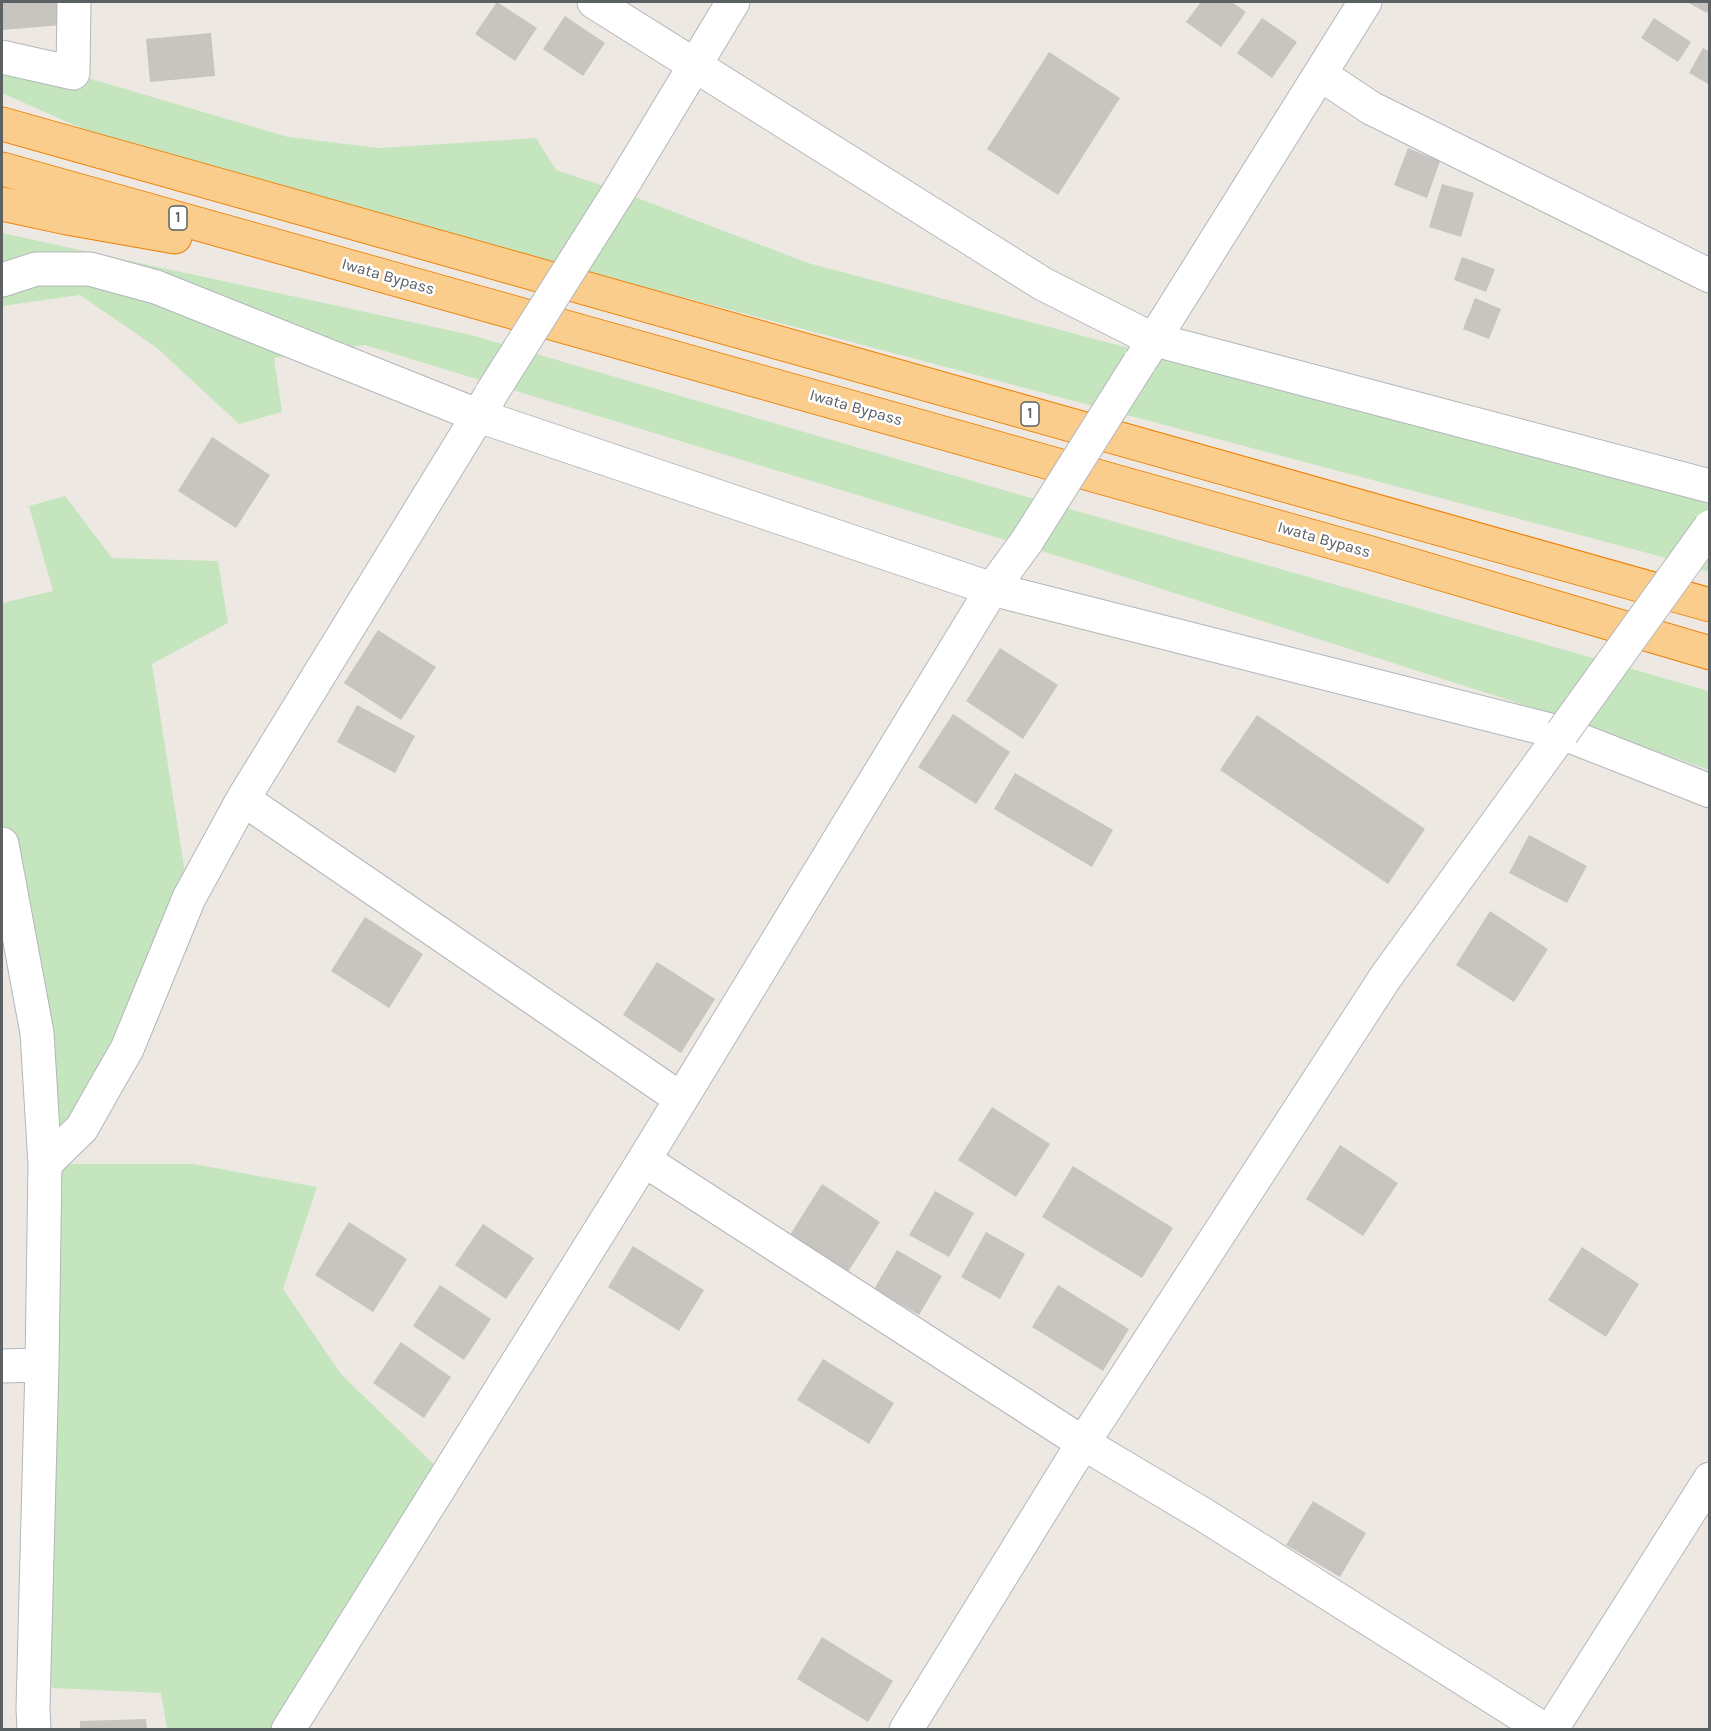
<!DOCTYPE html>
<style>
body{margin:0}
#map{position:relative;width:1711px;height:1731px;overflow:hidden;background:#ede9e2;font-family:Karla,sans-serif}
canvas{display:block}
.frame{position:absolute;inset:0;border:3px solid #5b6063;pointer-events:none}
</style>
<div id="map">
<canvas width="1711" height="1731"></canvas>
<div class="frame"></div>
</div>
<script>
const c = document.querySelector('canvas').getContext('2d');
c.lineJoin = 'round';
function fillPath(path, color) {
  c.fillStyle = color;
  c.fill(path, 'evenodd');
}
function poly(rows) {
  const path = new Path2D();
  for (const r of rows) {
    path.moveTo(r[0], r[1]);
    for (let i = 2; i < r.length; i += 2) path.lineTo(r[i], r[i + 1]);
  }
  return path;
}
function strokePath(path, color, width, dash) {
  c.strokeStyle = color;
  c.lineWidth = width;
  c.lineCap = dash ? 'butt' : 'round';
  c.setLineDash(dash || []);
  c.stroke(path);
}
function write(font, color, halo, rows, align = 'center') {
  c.font = font + ' Karla,sans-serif';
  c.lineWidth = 5;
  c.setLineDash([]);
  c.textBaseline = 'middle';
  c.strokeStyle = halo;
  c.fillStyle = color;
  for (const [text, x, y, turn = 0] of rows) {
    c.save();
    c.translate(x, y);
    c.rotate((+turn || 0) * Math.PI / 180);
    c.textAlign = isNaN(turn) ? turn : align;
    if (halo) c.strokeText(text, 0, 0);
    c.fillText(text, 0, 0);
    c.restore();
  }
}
fillPath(poly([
 [2,57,54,68,288,137,379,148,536,138,556,170,619,191,808,263,1709,502,1709,572,1659,556,644,287,92,133,2,93],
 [2,233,471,335,1031,498,1709,691,1709,770,1546,712,1087,565,365,345,274,358,282,412,239,424,157,348,80,295,2,306],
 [65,496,112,558,218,561,228,623,152,664,189,898,132,1036,46,1164,194,1164,317,1187,283,1289,341,1374,446,1476,289,1729,167,1729,161,1693,52,1688,37,1575,45,1164,2,852,2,603,53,591,29,506]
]), '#c5e5bf');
fillPath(poly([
 [2,2,60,2,62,25,2,30],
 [497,2,537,28,515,61,475,34],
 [1201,2,1232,2,1246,12,1221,47,1186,22],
 [1687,2,1710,2,1710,9,1707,13],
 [565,16,605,43,583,76,543,49],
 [1262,18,1297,42,1272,78,1237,53],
 [1654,18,1691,42,1678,62,1641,38],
 [211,33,215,76,150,82,146,39],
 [1703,48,1710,52,1710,85,1689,73],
 [1049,52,1120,98,1058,195,987,149],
 [1408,148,1440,161,1427,198,1394,185],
 [1442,184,1474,193,1461,237,1429,227],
 [1462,257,1495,269,1486,292,1454,280],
 [1475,298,1501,309,1489,339,1463,329],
 [212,437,270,475,236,528,178,491],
 [378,630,436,667,401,720,344,683],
 [1000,648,1058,685,1023,739,966,701],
 [357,705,415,736,395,773,337,742],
 [953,714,1010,752,976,804,918,767],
 [1257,715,1425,829,1388,884,1220,770],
 [1015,773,1113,830,1092,867,994,809],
 [1529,835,1587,866,1567,903,1509,873],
 [1490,911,1548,949,1514,1002,1456,965],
 [365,917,423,954,389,1008,331,971],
 [657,962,715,999,681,1053,623,1015],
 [992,1107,1050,1144,1016,1197,958,1160],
 [1340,1145,1398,1183,1363,1236,1306,1199],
 [1073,1166,1173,1228,1142,1278,1042,1217],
 [822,1184,880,1222,846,1275,788,1238],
 [935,1191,974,1213,949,1257,909,1235],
 [349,1222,407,1259,373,1312,315,1275],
 [483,1224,534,1258,506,1299,455,1265],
 [986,1232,1025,1254,1000,1299,961,1277],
 [633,1246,704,1290,679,1331,608,1287],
 [1582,1247,1639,1284,1606,1337,1548,1300],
 [897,1250,942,1276,919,1315,874,1289],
 [440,1285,491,1319,464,1360,413,1326],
 [1058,1285,1129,1329,1103,1371,1032,1327],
 [401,1342,451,1377,424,1418,373,1383],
 [823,1359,894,1403,869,1444,797,1400],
 [1313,1501,1366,1533,1340,1577,1286,1545],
 [822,1637,893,1681,868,1722,797,1679],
 [146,1719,147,1730,80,1730,80,1721]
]), '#c8c4bf');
const minor = poly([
 [594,2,1043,284,1152,339,1710,486],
 [2,57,73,73,74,2],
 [1320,74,1371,108,1710,276],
 [619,191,733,2],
 [2,280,36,269,90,269,156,287,479,416,992,589,1562,733,1710,791],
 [1143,357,1365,2],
 [243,799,681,1099],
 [2,844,37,1033,45,1164,42,1365,33,1708,34,1730],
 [644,1160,1083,1443,1204,1515,1545,1730],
 [45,1164,82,1128,105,1087,127,1049,189,898,243,799,489,398],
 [2,1366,42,1365],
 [288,1730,644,1160,992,589,1027,541],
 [906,1730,1083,1443,1385,978,1562,733],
 [1551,1730,1710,1479]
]);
const highway = poly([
 [2,124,1710,605],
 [2,169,1371,553,1710,653],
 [2,204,67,218,175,237]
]);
strokePath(minor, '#b3b6ba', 35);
strokePath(highway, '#ed7f03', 35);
strokePath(minor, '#fff', 33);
strokePath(highway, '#fbcd8c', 33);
const minorBridge = poly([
 [491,394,619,191],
 [1027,541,1139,363],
 [1562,733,1710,527]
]);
strokePath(minorBridge, '#b3b6ba', 35, []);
strokePath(minorBridge, '#fff', 33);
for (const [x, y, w] of [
 [178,218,18],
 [1030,414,18]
]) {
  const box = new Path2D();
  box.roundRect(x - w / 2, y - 12, w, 24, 4.5);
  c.fillStyle = '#fff';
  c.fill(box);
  strokePath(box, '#5b6063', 1.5);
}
write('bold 15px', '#5b6063', null, [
 ["1",178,218],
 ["1",1030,414]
]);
write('16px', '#5b6063', '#fff', [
 ["Iwata Bypass",388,277,16],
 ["Iwata Bypass",856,408,16],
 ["Iwata Bypass",1324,540,16]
]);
</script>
